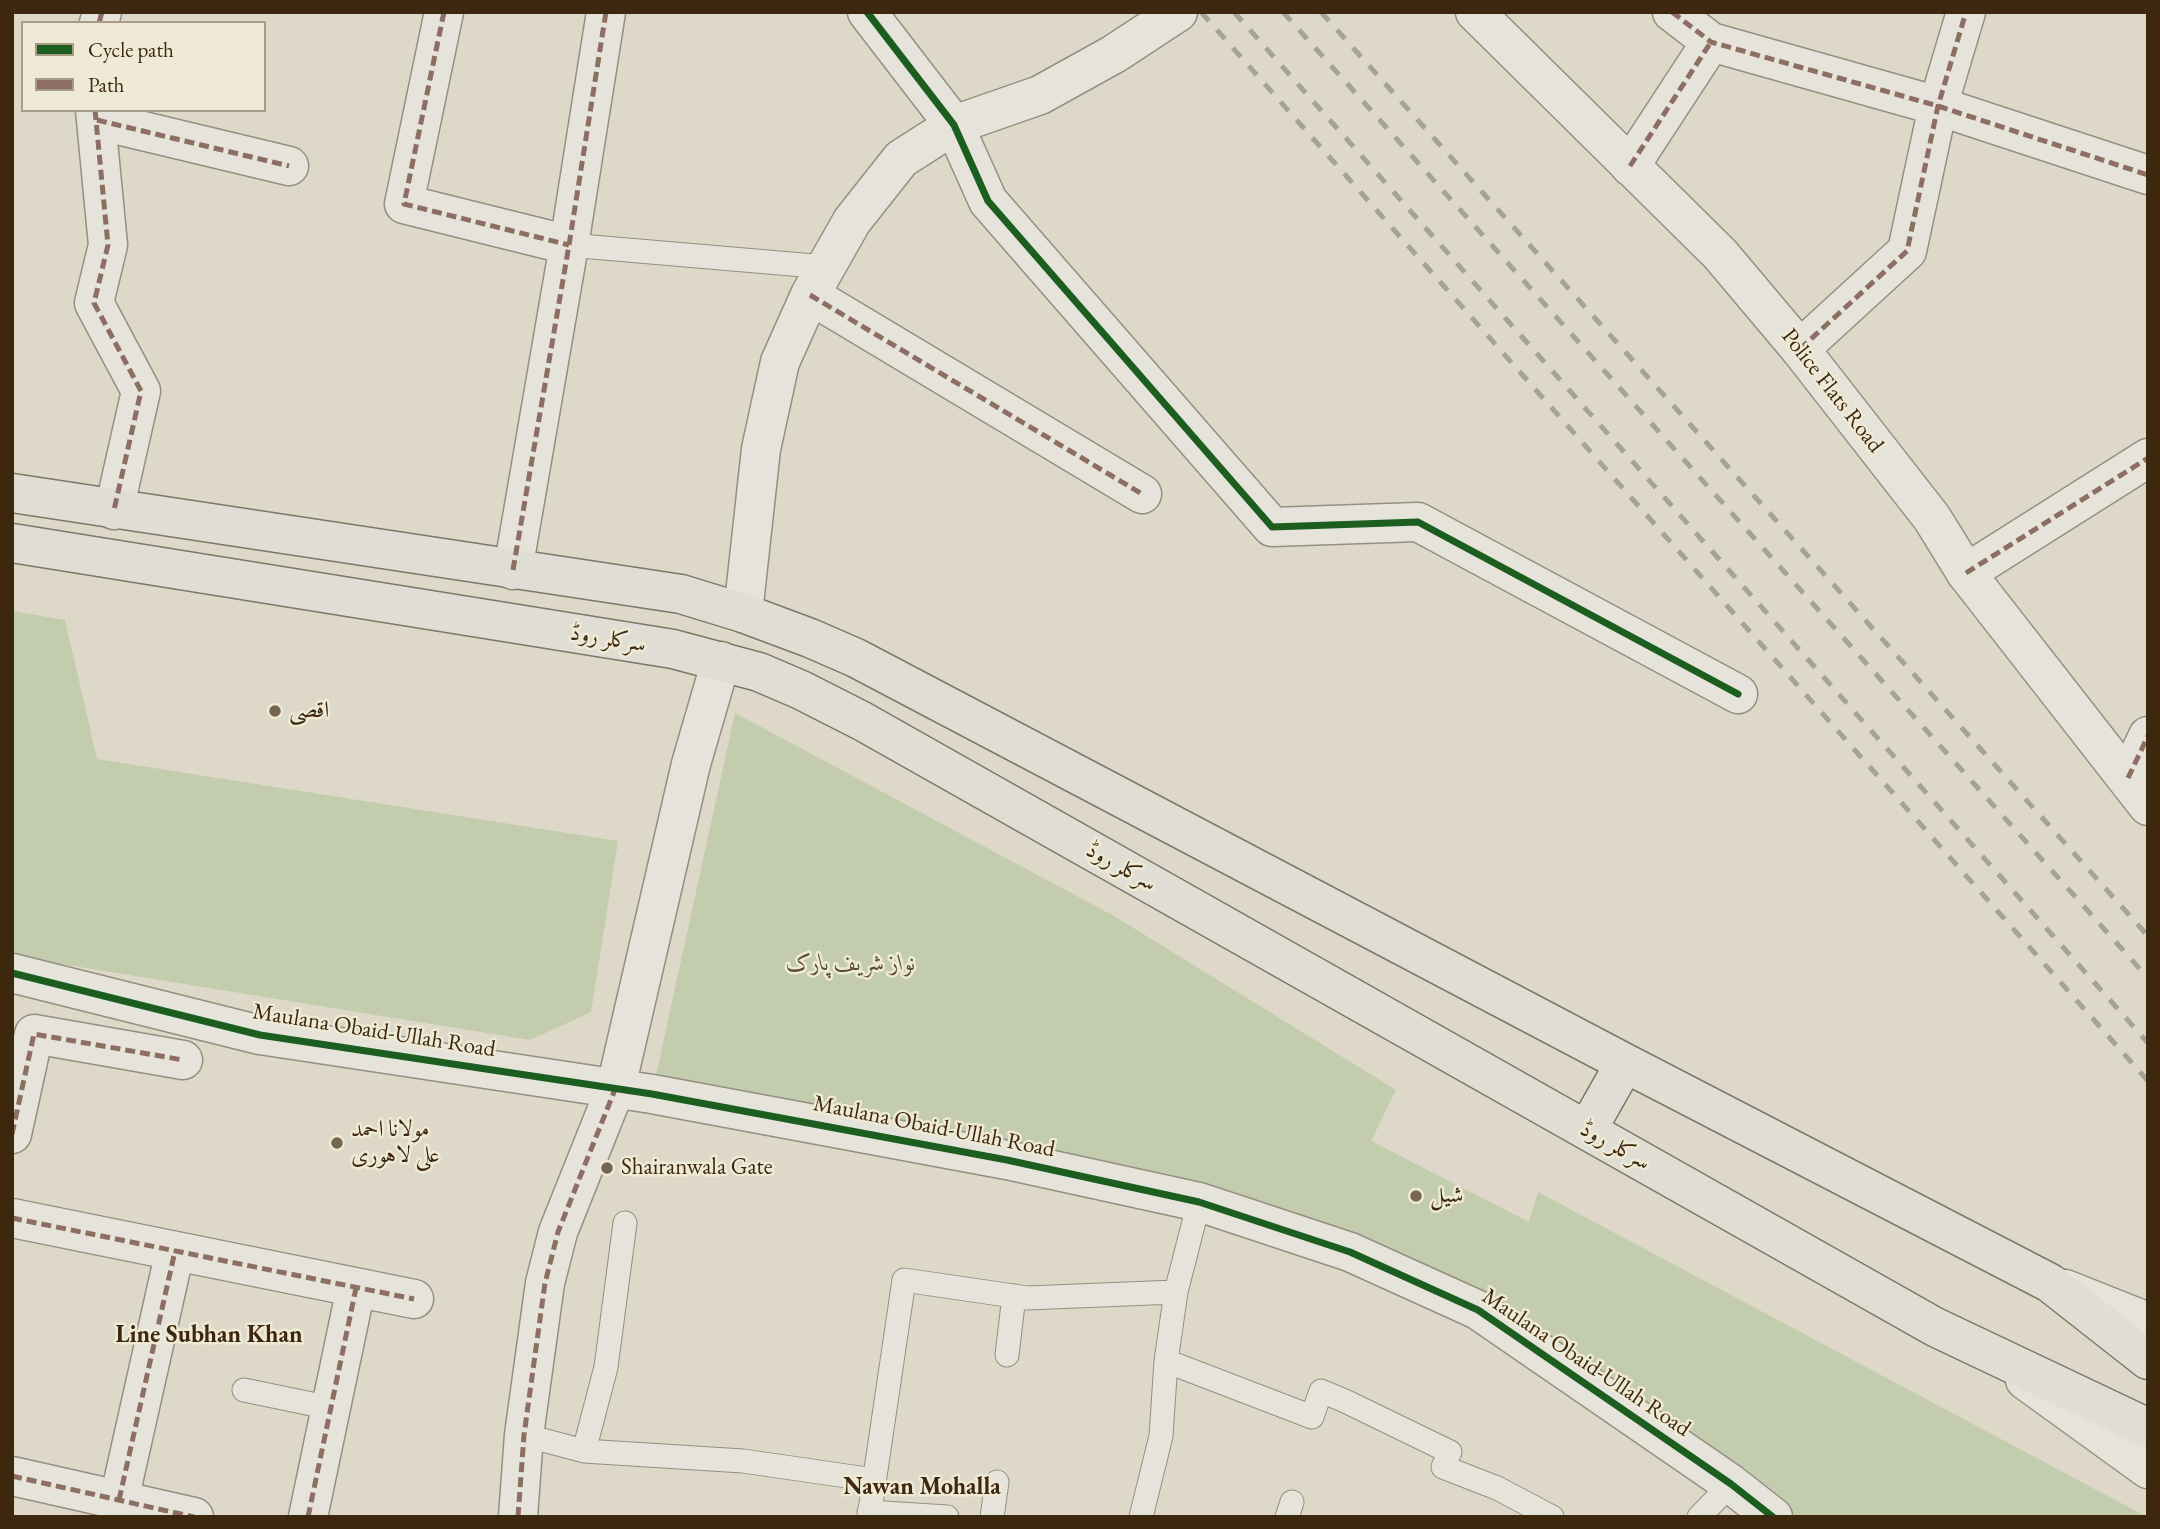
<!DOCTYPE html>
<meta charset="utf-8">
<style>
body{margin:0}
#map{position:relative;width:2160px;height:1529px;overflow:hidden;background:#ddd8c7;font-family:"EB Garamond",serif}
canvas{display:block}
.frame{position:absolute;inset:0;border:14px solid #3e270f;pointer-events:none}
.legend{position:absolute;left:21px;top:21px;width:245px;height:91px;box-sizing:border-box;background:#efead5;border:2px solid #a89c86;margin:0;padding:9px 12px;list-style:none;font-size:21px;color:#3e270f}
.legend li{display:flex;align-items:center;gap:14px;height:35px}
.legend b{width:35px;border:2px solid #a89c86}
</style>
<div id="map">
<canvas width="2160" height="1529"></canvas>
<div class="frame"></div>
<ul class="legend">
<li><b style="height:9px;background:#1b5e20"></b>Cycle path</li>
<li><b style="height:9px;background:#8d6e63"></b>Path</li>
</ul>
</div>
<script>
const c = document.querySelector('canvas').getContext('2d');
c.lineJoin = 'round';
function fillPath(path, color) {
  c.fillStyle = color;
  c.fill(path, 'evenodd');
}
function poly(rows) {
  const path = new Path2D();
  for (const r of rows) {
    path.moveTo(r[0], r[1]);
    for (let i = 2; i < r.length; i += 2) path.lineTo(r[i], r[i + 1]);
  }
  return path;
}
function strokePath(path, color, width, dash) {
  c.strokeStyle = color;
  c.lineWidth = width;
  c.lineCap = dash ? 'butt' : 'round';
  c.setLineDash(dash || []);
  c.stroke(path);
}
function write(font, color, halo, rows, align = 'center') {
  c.font = font + ' "EB Garamond",Amiri,serif';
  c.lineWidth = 5;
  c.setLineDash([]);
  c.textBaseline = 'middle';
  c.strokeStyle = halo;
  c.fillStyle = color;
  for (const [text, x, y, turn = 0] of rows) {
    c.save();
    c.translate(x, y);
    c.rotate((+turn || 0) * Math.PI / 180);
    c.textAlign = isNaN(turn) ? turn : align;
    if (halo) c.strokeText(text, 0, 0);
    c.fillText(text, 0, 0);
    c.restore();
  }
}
fillPath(poly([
 [12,611,65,620,97,759,618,841,591,1012,530,1040,12,956],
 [735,713,1114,916,1396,1090,1371,1141,1529,1222,1538,1192,2147,1517,1774,1517,1478,1310,1199,1202,652,1094]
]), '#c3ccac');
const service = poly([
 [569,245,826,267],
 [1007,1355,1014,1296],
 [1166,1361,1312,1417,1321,1391,1345,1401,1450,1452,1443,1467,1497,1488,1552,1517],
 [244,1390,331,1408],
 [524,1435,584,1451,743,1461,874,1480],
 [584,1451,606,1367,625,1223],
 [869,1512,947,1517],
 [869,1517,904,1280,1027,1298,1176,1292,1199,1202],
 [992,1517,997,1482],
 [1141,1517,1161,1436,1166,1361,1176,1292],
 [1287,1517,1292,1502],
 [1699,1517,1731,1484]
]);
const minor = poly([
 [444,12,404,204,569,245],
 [867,12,954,125,988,201,1272,527,1418,522,1738,694],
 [1672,12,1711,42,1938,106,2148,175],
 [99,23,102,12],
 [95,110,108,245,94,303,141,391,114,510],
 [97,120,289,166],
 [1630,166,1711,42],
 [810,295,1142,494],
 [1800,349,1907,251,1938,106,1966,12],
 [513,570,569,245,606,12],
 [1966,573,2148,458],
 [743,613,761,449,780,362,810,295,852,221,901,159,954,125,1040,95,1114,54,1178,12],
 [2128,778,2148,736],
 [12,973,260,1035,652,1094,1007,1160,1199,1202,1350,1252,1478,1310,1731,1484,1773,1517],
 [12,1134,34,1034,183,1060],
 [12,1218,414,1299],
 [2065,1289,2148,1322],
 [2025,1380,2148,1469],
 [12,1476,194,1517],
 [119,1500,175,1251],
 [308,1517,356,1288],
 [518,1517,524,1435,545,1283,558,1232,616,1087,691,764,721,661]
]);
const tertiary = poly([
 [1475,12,1720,254,1800,349,1932,518,1966,573,2148,806]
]);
const primary = poly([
 [12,493,681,594,743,613,810,638,856,658,1625,1063,2050,1283,2148,1360],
 [12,543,673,649,759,672,801,690,862,721,1935,1327,2148,1428],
 [1587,1130,1625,1063]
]);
strokePath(service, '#948f82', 25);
strokePath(minor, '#948f82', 41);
strokePath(tertiary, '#948f82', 41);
strokePath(primary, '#7d776a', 41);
strokePath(service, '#e6e3da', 23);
strokePath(minor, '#e6e3da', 38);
strokePath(tertiary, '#e6e3da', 38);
strokePath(primary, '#e0ded4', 38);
strokePath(poly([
 [1201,12,2148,1081],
 [1234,12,2148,1043],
 [1283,12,2148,978],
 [1321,12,2148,936]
]), '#a7a299', 5, [12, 12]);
strokePath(poly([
 [444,12,404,204,569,245],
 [1672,12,1711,42,1938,106,2148,175],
 [99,23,102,12],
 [95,110,108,245,94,303,141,391,114,510],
 [97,120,289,166],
 [1630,166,1711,42],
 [810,295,1142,494],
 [1800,349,1907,251,1938,106,1966,12],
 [513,570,569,245,606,12],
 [1966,573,2148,458],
 [2128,778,2148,736],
 [12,1134,34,1034,183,1060],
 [12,1218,414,1299],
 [12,1476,194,1517],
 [119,1500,175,1251],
 [308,1517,356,1288],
 [518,1517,524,1435,545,1283,558,1232,616,1087]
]), '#8d6e63', 5, [10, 5]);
strokePath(poly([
 [867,12,954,125,988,201,1272,527,1418,522,1738,694],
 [12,973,260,1035,652,1094,1007,1160,1199,1202,1350,1252,1478,1310,1731,1484,1773,1517]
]), '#1b5e20', 7);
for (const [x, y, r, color] of [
 [275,711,7,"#76654f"],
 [337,1143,7,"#76654f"],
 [607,1168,7,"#76654f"],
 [1416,1196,7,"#76654f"]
]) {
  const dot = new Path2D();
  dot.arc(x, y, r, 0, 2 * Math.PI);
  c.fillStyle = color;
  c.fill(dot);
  strokePath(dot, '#efead5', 2.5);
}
write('23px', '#3e270f', '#efead5', [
 ["Police Flats Road",1832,391,52],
 ["سرکلر روڈ",608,639,9],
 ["سرکلر روڈ",1121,867,29],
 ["Maulana Obaid-Ullah Road",374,1031,9],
 ["Maulana Obaid-Ullah Road",934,1127,11],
 ["سرکلر روڈ",1615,1146,29],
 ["Maulana Obaid-Ullah Road",1586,1363,34]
]);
write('23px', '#3e270f', '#efead5', [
 ["اقصی",289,711],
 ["مولانا احمد",351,1130],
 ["علی لاہوری",351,1156],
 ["Shairanwala Gate",621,1168],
 ["شیل",1430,1196]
], 'left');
write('italic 23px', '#5a4e31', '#efead5', [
 ["نواز شریف پارک",851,964]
]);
write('bold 24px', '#3e270f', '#efead5', [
 ["Line Subhan Khan",209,1335],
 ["Nawan Mohalla",922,1487]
]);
</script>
